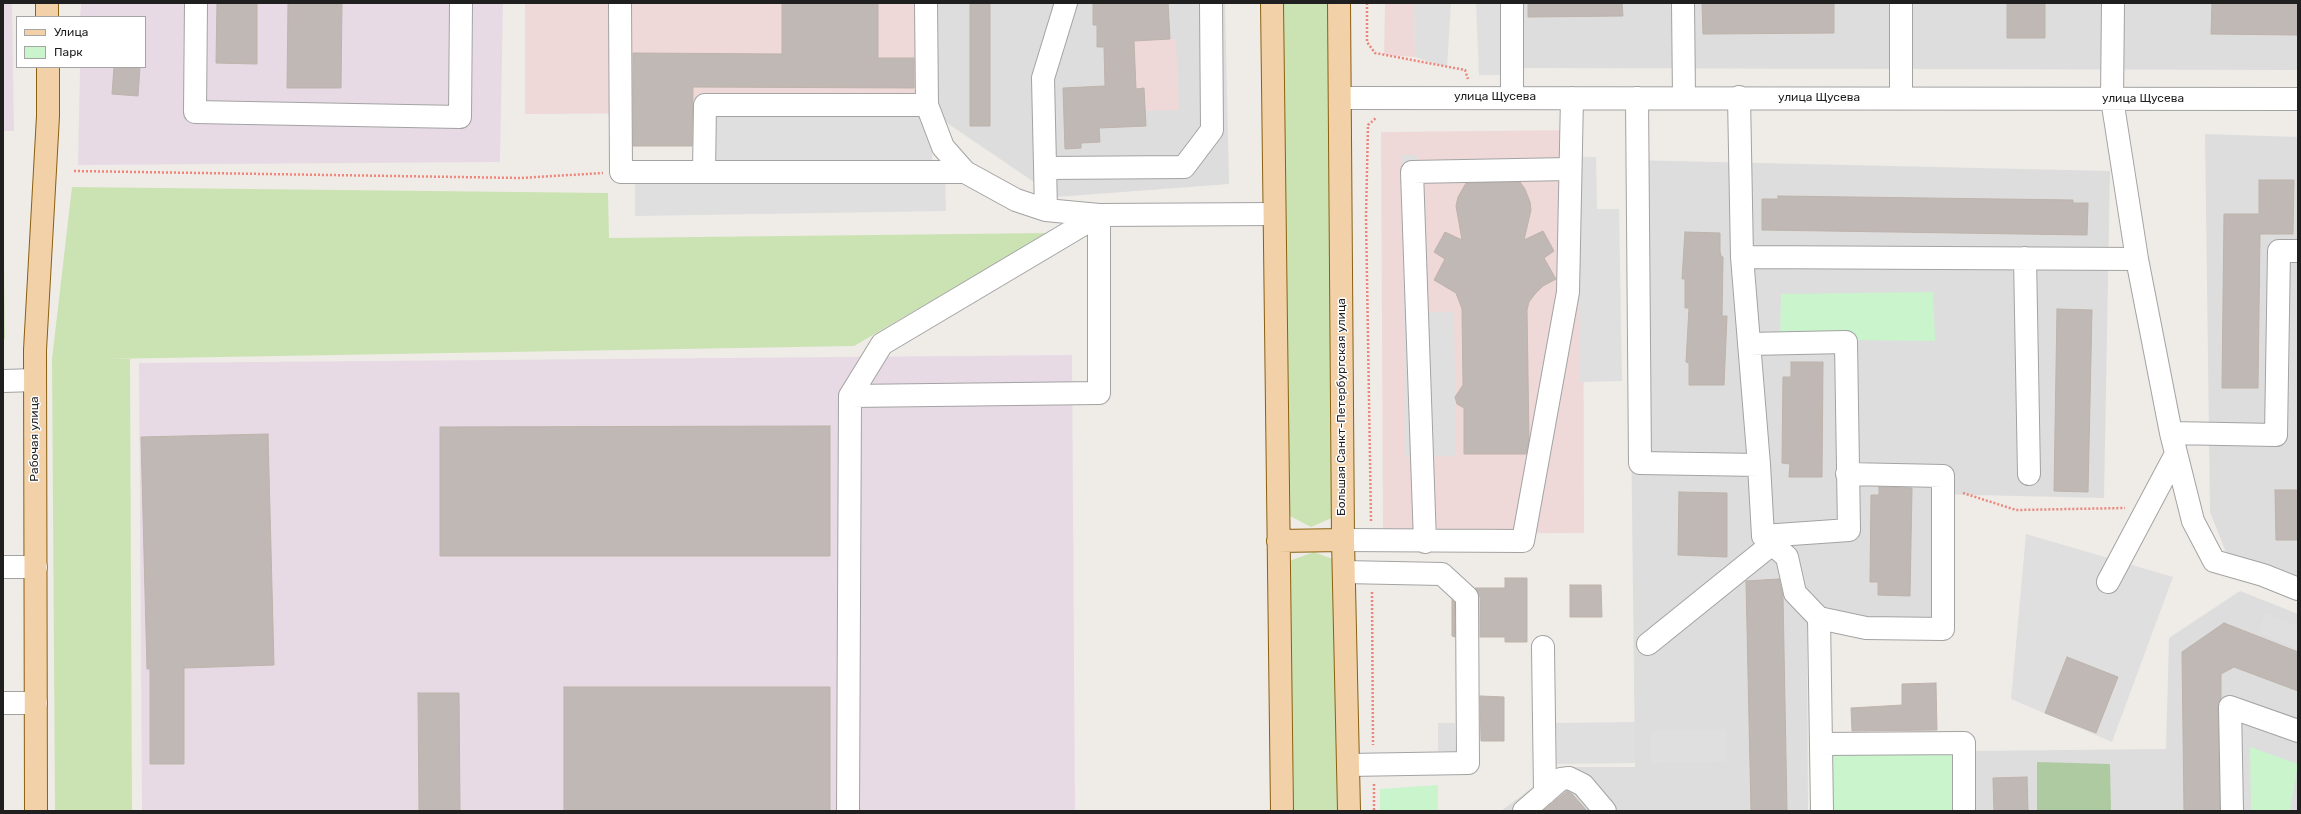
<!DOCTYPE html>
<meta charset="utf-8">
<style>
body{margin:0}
#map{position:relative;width:2301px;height:814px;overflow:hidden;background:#efece7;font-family:Rubik,sans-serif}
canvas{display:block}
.frame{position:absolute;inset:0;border:4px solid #1f1f1f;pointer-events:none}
.legend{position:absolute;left:16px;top:16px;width:130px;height:52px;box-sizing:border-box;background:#fff;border:1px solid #a5a5a5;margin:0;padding:5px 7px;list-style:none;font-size:12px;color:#1f1f1f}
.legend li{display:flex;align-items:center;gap:8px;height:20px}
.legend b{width:20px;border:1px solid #a5a5a5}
</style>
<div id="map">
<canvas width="2301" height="814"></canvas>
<div class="frame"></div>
<ul class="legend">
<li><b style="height:5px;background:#f2d1a9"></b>Улица</li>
<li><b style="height:11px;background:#c9f4cc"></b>Парк</li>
</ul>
</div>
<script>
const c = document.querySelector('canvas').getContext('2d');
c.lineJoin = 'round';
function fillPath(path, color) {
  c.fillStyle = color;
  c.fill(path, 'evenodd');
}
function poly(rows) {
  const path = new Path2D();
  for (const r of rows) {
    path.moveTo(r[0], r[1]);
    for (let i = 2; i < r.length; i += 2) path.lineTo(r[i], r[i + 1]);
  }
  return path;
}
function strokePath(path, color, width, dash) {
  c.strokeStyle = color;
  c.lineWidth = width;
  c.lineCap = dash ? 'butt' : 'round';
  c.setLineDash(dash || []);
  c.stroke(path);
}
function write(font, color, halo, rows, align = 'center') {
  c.font = font + ' Rubik,sans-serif';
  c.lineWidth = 3;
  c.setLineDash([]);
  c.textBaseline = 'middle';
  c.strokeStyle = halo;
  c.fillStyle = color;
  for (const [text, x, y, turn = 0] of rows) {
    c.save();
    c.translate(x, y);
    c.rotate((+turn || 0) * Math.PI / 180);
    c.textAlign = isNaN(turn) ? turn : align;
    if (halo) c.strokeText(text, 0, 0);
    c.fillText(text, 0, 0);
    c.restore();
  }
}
fillPath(poly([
 [931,3,1225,3,1229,184,1056,197,931,112],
 [1524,3,2298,3,2298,70,1524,68],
 [2205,134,2298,137,2298,582,2227,555,2210,512],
 [1628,160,2110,171,2104,498,1931,494,1931,617,1807,626,1808,811,1501,811,1560,767,1635,767],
 [2240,591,2298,614,2298,811,1972,811,1972,751,2166,749,2169,638]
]), '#ddd');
fillPath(poly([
 [525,3,931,3,931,112,525,114],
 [1385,3,1414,3,1415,57,1384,55],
 [1176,39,1179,110,1145,111,1144,89,1136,89,1135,52,1126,41],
 [1583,130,1584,533,1383,534,1381,132]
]), '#eed9d8');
fillPath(poly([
 [3,3,12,3,14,131,3,131],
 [81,3,503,3,500,162,78,165,80,67,145,67,145,17,80,17],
 [1072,355,1075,811,142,811,139,363]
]), '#e7dae5');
fillPath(poly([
 [1282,3,1330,3,1334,517,1311,527,1288,515],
 [3,168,5,339,3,339],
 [72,187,608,193,609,238,1048,233,854,346,106,359,130,359,132,811,55,811,52,359],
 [1314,552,1338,561,1342,811,1294,811,1289,561]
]), '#cbe3b3');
fillPath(poly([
 [2037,762,2110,764,2111,811,2037,811]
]), '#adcaa0');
fillPath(poly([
 [1933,292,1935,341,1780,339,1781,294],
 [1960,747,1961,811,1827,811,1826,748],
 [2250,747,2298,764,2290,811,2251,811],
 [1438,785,1438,811,1380,811,1380,789]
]), '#c9f4cc');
fillPath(poly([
 [1414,3,1451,3,1447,67,1415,57],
 [1476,3,1503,3,1505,75,1479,75],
 [706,117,932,117,932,163,706,162],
 [1402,155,1417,155,1418,312,1454,312,1456,456,1406,457],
 [1576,157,1596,157,1597,209,1619,209,1622,381,1580,382],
 [945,177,946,211,635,216,635,181],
 [2026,534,2173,577,2112,742,2011,699],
 [2265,613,2298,626,2298,649,2258,633],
 [1635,722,1635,763,1557,764,1556,723],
 [1438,723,1455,723,1456,751,1438,751],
 [1726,729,1726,761,1651,763,1651,730]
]), '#dfdfdf');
const building = poly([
 [217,3,257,3,257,64,216,63,217,3],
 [288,3,342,3,341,88,287,88,288,3],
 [782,3,878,3,878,58,914,58,914,88,693,87,692,146,633,146,633,53,782,54,782,3],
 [970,3,990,3,990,126,970,126,970,3],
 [1093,3,1168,3,1170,39,1134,41,1136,89,1144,88,1146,126,1099,128,1100,142,1081,143,1081,148,1065,149,1063,88,1105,86,1104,47,1097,47,1097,25,1093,25,1093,3],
 [1528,3,1622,3,1623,16,1528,17,1528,3],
 [1702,3,1834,3,1834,33,1703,34,1702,3],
 [2007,3,2045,3,2045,38,2007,38,2007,3],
 [2212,3,2298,3,2298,35,2211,34,2212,3],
 [114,67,140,67,138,96,112,94,114,67],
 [2259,180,2294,180,2293,234,2260,234,2258,388,2222,388,2224,214,2259,214,2259,180],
 [1520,182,1525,189,1530,202,1531,210,1524,240,1543,231,1554,251,1544,258,1556,279,1543,286,1535,294,1529,302,1527,310,1529,440,1526,454,1464,454,1464,408,1457,404,1455,397,1463,385,1462,309,1456,293,1434,280,1445,259,1434,252,1445,232,1462,240,1456,206,1458,197,1466,183,1520,182],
 [1778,196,2073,200,2073,203,2088,203,2087,235,1762,230,1762,199,1778,199,1778,196],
 [1685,232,1720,233,1720,251,1721,256,1723,257,1722,316,1727,316,1724,385,1689,385,1689,363,1686,362,1689,308,1685,308,1685,279,1682,279,1685,232],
 [2057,309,2092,310,2088,492,2054,491,2057,309],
 [1791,362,1823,362,1822,477,1789,477,1790,464,1782,463,1783,377,1791,377,1791,362],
 [830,426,830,556,440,556,440,427,830,426],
 [268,434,274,665,184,668,184,764,150,764,150,669,147,669,141,437,268,434],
 [1879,487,1912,488,1910,596,1878,595,1878,582,1870,582,1871,495,1879,495,1879,487],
 [2275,490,2298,490,2298,540,2276,540,2275,490],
 [1679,492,1727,493,1727,557,1678,555,1679,492],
 [1505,578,1527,578,1527,642,1505,642,1505,637,1480,637,1480,597,1475,588,1505,588,1505,578],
 [1779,579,1783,596,1787,811,1751,811,1746,581,1779,579],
 [1570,585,1601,585,1602,617,1570,617,1570,585],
 [1452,600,1455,603,1455,637,1452,636,1452,600],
 [2224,623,2298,652,2298,691,2234,667,2221,674,2221,699,2218,707,2220,811,2184,811,2182,652,2224,623],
 [2067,657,2118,677,2096,733,2045,713,2067,657],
 [1936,683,1937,730,1852,731,1851,708,1902,705,1902,684,1936,683],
 [564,687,830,687,830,811,564,811,564,687],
 [418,693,459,693,460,811,419,811,418,693],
 [1480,696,1504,697,1504,741,1481,741,1480,696],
 [2027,777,2028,811,1994,811,1993,778,2027,777],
 [1567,791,1572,794,1587,811,1543,811,1567,791]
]);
fillPath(building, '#bfb8b4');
strokePath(building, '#bfb3ab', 1);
const minor = poly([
 [196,3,195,112,460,117,461,3],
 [620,3,621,172,965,172,1016,200,1046,210,1099,215,1274,214],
 [926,3,927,105,943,147,965,172],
 [1512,3,1512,97],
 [1683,3,1684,98],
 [1901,3,1901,98],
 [2113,3,2112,99,2137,259,2171,433,2193,521,2214,561,2263,575,2298,589],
 [1739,97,1742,257,1759,465],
 [1340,98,2298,99],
 [1637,98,1640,463,1759,465,1763,536,1787,557,1795,593,1819,618,1822,811],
 [1046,168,1184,167,1212,130,1211,3],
 [704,172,705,105,927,105],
 [1046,210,1043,78,1066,3],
 [1742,257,2137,259],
 [2025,258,2029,474],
 [1749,344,1846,342,1849,530,1763,536],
 [3,381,35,380],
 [850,396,1099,393,1099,215],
 [2171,433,2276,435,2279,251,2298,251],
 [1343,540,1523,541,1568,292,1572,98],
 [1425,542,1412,172,1569,169],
 [3,567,36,567],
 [1344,572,1442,574,1467,597,1468,763,1348,765],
 [2108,582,2176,454],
 [1819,618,1866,628,1943,629,1943,476,1847,474],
 [1648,644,1772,544],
 [1543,647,1545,793],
 [3,703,36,703],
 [1821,744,1964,743,1964,811],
 [848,811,850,396,882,344,1099,215],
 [1524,811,1561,779,1569,778,1583,785,1605,811],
 [2232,811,2230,707,2298,731]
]);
const major = poly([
 [47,3,47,17],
 [1272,3,1282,811],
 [1339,3,1343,540,1349,811],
 [1278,541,1343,540],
 [36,811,35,350,48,116,48,67]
]);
strokePath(minor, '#a3a3a3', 24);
strokePath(major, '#8a6011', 24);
strokePath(poly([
 [1367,3,1367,42,1375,53,1465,70,1468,79],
 [74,171,520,178,603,173],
 [1963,493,2016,510,2125,508],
 [1371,521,1366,217,1368,125,1376,118],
 [1372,592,1373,745],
 [1374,784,1374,811]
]), '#eb867c', 2.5, [2, 2]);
strokePath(minor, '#fff', 22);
strokePath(major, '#f2d1a9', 22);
write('12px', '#1f1f1f', '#fff', [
 ["улица Щусева",1495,97],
 ["улица Щусева",1819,98],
 ["улица Щусева",2143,99],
 ["Большая Санкт-Петербургская улица",1342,407,-90],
 ["Рабочая улица",35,439,-90]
]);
</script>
